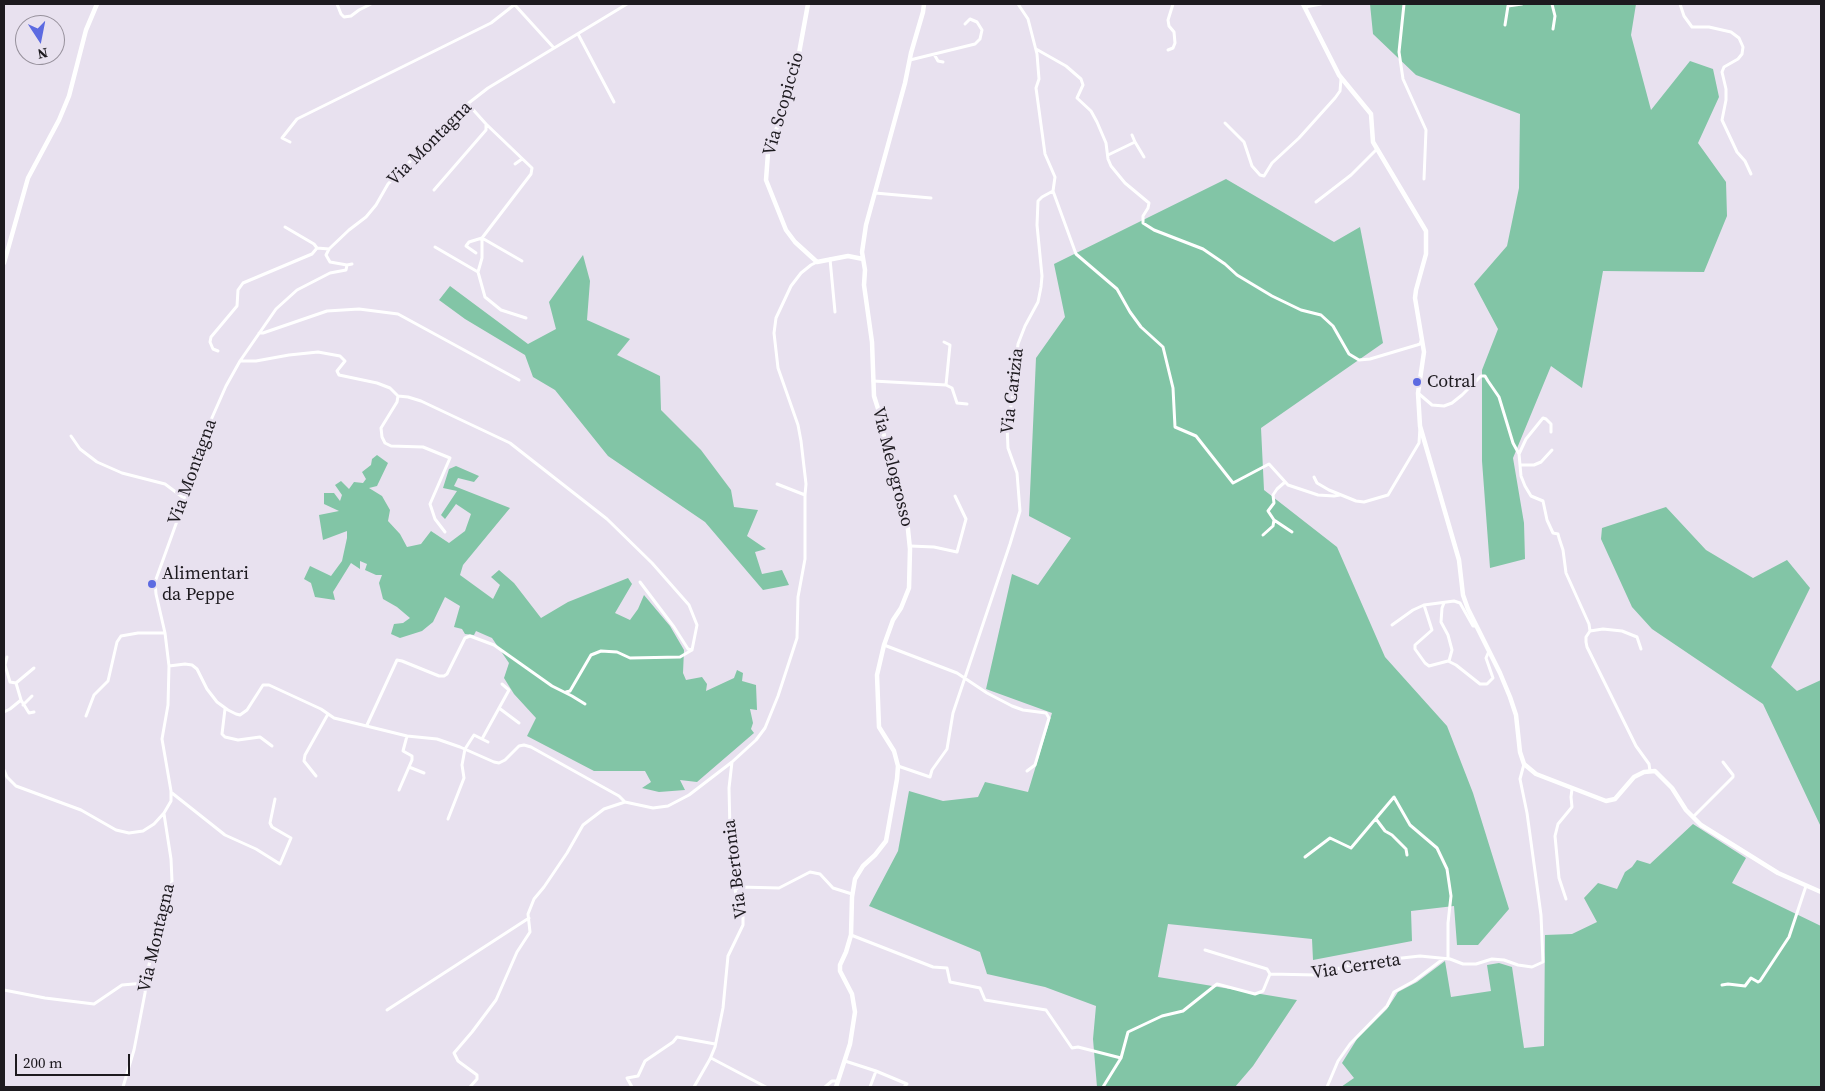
<!DOCTYPE html>
<style>
body{margin:0}
#map{position:relative;width:1825px;height:1091px;overflow:hidden;background:#e8e1ef;font-family:"Source Serif 4",serif}
canvas{display:block}
.frame{position:absolute;inset:0;border:5px solid #1d1a1f;pointer-events:none}
.north{position:absolute;left:15px;top:15px;width:50px;height:50px;box-sizing:border-box;background:#e8e1ef;border:1px solid #97919c;border-radius:50%;rotate:169deg;font-size:14px;font-weight:700;line-height:20px;text-align:center;color:#1d1a1f}
.north::after{content:'';display:block;margin:auto;width:18px;height:22px;background:#5c6ae1;clip-path:polygon(50% 0,100% 100%,50% 72%,0 100%)}
.scale{position:absolute;left:15px;top:1054px;width:115px;height:22px;box-sizing:border-box;border:2px solid #1d1a1f;border-top:0;padding-left:6px;font-size:15px;line-height:18px;white-space:nowrap;color:#1d1a1f;-webkit-text-stroke:4px #e8e1ef;paint-order:stroke}
</style>
<div id="map">
<canvas width="1825" height="1091"></canvas>
<div class="frame"></div>
<div class="north">N</div>
<div class="scale">200 m</div>
</div>
<script>
const c = document.querySelector('canvas').getContext('2d');
c.lineJoin = 'round';
function fillPath(path, color) {
  c.fillStyle = color;
  c.fill(path, 'evenodd');
}
function poly(rows) {
  const path = new Path2D();
  for (const r of rows) {
    path.moveTo(r[0], r[1]);
    for (let i = 2; i < r.length; i += 2) path.lineTo(r[i], r[i + 1]);
  }
  return path;
}
function strokePath(path, color, width, dash) {
  c.strokeStyle = color;
  c.lineWidth = width;
  c.lineCap = dash ? 'butt' : 'round';
  c.setLineDash(dash || []);
  c.stroke(path);
}
function write(font, color, halo, rows, align = 'center') {
  c.font = font + ' "Source Serif 4",serif';
  c.lineWidth = 5;
  c.setLineDash([]);
  c.textBaseline = 'middle';
  c.strokeStyle = halo;
  c.fillStyle = color;
  for (const [text, x, y, turn = 0] of rows) {
    c.save();
    c.translate(x, y);
    c.rotate((+turn || 0) * Math.PI / 180);
    c.textAlign = isNaN(turn) ? turn : align;
    if (halo) c.strokeText(text, 0, 0);
    c.fillText(text, 0, 0);
    c.restore();
  }
}
fillPath(poly([
 [1370,4,1636,4,1631,35,1651,110,1690,61,1713,69,1719,97,1698,143,1726,182,1727,216,1704,272,1603,271,1582,388,1551,366,1513,458,1524,523,1525,559,1490,568,1482,461,1482,370,1498,329,1474,284,1507,246,1519,188,1520,114,1416,75,1373,34],
 [1226,179,1334,242,1360,227,1383,343,1261,428,1264,490,1337,547,1385,657,1447,726,1473,793,1509,909,1478,945,1457,945,1454,906,1411,911,1412,941,1313,960,1312,939,1168,924,1158,977,1297,1000,1253,1066,1235,1087,1097,1087,1093,1039,1096,1006,1045,987,987,974,980,952,869,906,898,851,909,791,943,801,978,797,985,782,1028,792,1052,713,986,689,1012,574,1038,585,1071,538,1029,516,1036,358,1065,317,1054,264],
 [583,255,590,281,587,320,630,339,617,355,660,376,661,410,701,450,731,490,734,507,758,510,747,536,766,549,755,552,762,574,782,570,789,585,763,590,705,522,608,456,555,390,533,377,525,355,465,319,439,300,450,286,528,344,556,329,549,302],
 [377,455,388,463,377,486,369,488,382,496,390,510,388,521,400,534,407,547,421,544,431,531,449,543,465,531,471,514,456,504,445,519,441,515,457,491,443,488,449,469,456,466,479,476,474,482,458,478,454,486,510,508,463,565,460,575,493,599,500,585,491,577,499,570,514,583,541,618,568,602,628,578,632,584,615,613,630,620,638,609,644,595,670,626,684,650,683,673,686,680,702,677,707,684,706,691,734,678,737,670,743,673,742,681,756,685,757,710,750,709,753,723,751,729,754,733,697,782,680,780,685,790,659,792,642,788,651,782,645,771,594,771,527,736,536,718,514,694,504,678,509,663,492,638,476,631,474,635,465,634,462,629,454,627,460,606,445,597,433,622,422,631,400,638,391,634,394,624,403,623,410,618,397,607,383,599,379,583,382,575,376,575,365,570,367,564,360,561,360,569,351,563,333,592,335,600,315,597,311,583,304,579,310,566,331,576,342,561,347,538,347,531,323,540,319,515,339,511,324,504,324,493,334,493,340,501,342,495,335,485,341,481,349,489,354,482,363,483,366,479,362,472,371,465,372,459],
 [1666,507,1706,550,1753,578,1787,560,1810,588,1771,667,1797,691,1821,680,1821,827,1763,704,1652,629,1632,607,1601,539,1602,528],
 [1693,824,1746,858,1732,883,1821,926,1821,1087,1341,1087,1354,1078,1342,1063,1357,1039,1387,1009,1398,992,1417,982,1445,961,1451,997,1491,991,1487,965,1499,963,1512,967,1524,1048,1544,1046,1545,935,1572,934,1597,922,1584,898,1598,883,1617,889,1625,872,1632,867,1637,860,1650,864]
]), '#82c5a6');
strokePath(poly([
 [337,4,341,14,344,17,351,16,359,10,371,4],
 [514,4,554,48],
 [1404,4,1399,52,1403,79,1426,130,1424,179],
 [1552,4,1555,16,1553,29],
 [1680,4,1684,16,1692,27,1709,27,1731,32,1739,38,1743,47,1742,54,1738,59,1724,67,1722,72,1726,89,1726,100,1722,120,1737,152,1745,161,1751,174],
 [1305,7,1321,4],
 [1505,25,1508,6,1522,4],
 [578,34,614,102],
 [1036,49,1066,66,1081,79,1083,85,1077,98,1091,111,1097,122,1106,143,1108,159,1111,166,1125,183,1149,203,1148,208,1143,216,1143,223,1154,230,1203,249,1225,264,1237,275,1272,296,1301,310,1321,315,1333,326,1349,354,1359,360,1370,359,1417,345,1420,344,1421,341],
 [1168,50,1173,48,1175,43,1174,32,1169,26,1168,20,1173,4],
 [934,54,938,61,943,62],
 [910,60,975,44,980,39,982,30,977,22,970,19,965,24],
 [1225,123,1244,142,1252,166,1260,175,1264,176,1272,163,1299,138,1335,98,1340,91,1341,79],
 [486,124,532,168,531,174,482,238,522,261],
 [1132,135,1135,142],
 [290,142,282,138,297,119,491,23,514,5],
 [1108,155,1135,142,1144,157],
 [515,164,522,159],
 [434,190,486,130,486,124,468,104],
 [1053,191,1076,254,1117,289,1130,312,1141,327,1163,347,1173,388,1175,427,1196,436,1233,483,1269,464,1288,485,1318,495,1334,496,1340,495],
 [875,193,931,198],
 [1316,202,1351,175,1377,149],
 [285,227,314,244,317,248],
 [435,247,478,272,482,258,482,238,469,242,466,246,476,253],
 [830,259,835,312],
 [347,265,352,264],
 [478,272,485,297,501,310,526,318],
 [259,333,263,333,327,311,359,309,398,314,519,380],
 [218,351,213,349,210,342,211,337,237,306,238,290,243,283,312,254,317,248,329,249],
 [240,361,256,361,289,355,318,352,340,356,345,361,337,371,339,375,377,383,390,388,398,396,397,402,381,428,382,437,385,443,391,446,423,447,450,458,430,504,435,519,445,532],
 [873,381,946,385,950,345,944,342],
 [946,385,952,388,957,403,967,404],
 [1418,393,1432,405,1444,406,1452,403,1462,395,1481,376,1485,376,1488,381,1499,397,1513,443,1519,454,1521,476,1525,486,1531,496,1543,501,1547,520,1553,533,1558,534,1559,538,1563,550,1566,573,1589,624,1590,631,1586,637,1586,642,1587,647,1636,746,1649,764,1650,771],
 [398,396,408,397,421,401,510,443,607,519,652,563,689,605,697,625,692,650,688,649,674,627,640,582],
 [71,436,80,449,97,462,122,473,165,484,185,499],
 [1519,454,1526,439,1543,418,1546,419,1551,424,1551,432],
 [1520,465,1534,465,1541,462,1552,450],
 [1314,477,1317,483,1329,490,1356,501,1364,502,1388,495,1419,443,1420,427],
 [1285,482,1277,489,1273,495,1274,503,1268,511,1274,520,1292,532],
 [777,484,805,495],
 [1263,535,1273,526,1274,520],
 [910,546,934,547,957,552,966,519,955,496],
 [1444,603,1442,608,1441,622,1448,635,1452,650,1449,661],
 [1424,605,1432,630,1415,645,1415,649,1425,663,1429,666,1448,661,1456,665,1480,684,1487,684,1493,678,1486,658,1489,651],
 [1392,625,1413,610,1424,605,1454,601,1460,603,1473,626,1476,626],
 [1590,631,1603,629,1622,631,1637,637,1641,649],
 [884,645,957,673,987,693,1012,706,1023,710,1046,713,1049,718,1035,765,1027,771],
 [7,657,5,665,10,682,16,683],
 [169,666,185,664,192,665,197,669,207,689,217,702,228,710,236,714,240,715,247,710,263,685,269,685,321,709,334,718,407,736,437,739,460,747,494,762,499,763,505,760,519,746,524,745,531,747,619,796,625,802,653,808,668,806,689,795,732,762,756,740,765,728,778,696,797,638,798,597,805,559,805,495,806,484,801,441,798,425,778,368,774,333,776,318,791,286,801,273,811,265,817,262],
 [566,692,570,691,591,655,601,651,617,652,630,658,680,657,692,650],
 [21,700,29,713,34,712],
 [23,705,32,696],
 [499,708,519,723],
 [225,709,222,734,225,737,238,740,260,737,272,746],
 [4,712,10,709,21,700,16,683,34,668],
 [86,716,94,695,108,681,117,642,121,636,138,633,165,633],
 [367,725,397,660,402,661,439,676,444,676,447,674,465,638,470,636,494,645,552,686,572,696,585,704],
 [482,739,509,690,502,684],
 [898,766,930,777,932,770,947,749,953,713,1010,544,1020,511,1017,473,1008,448,1007,426,1013,396,1018,344,1025,326,1038,302,1041,287,1042,276,1037,225,1038,201,1042,197,1053,191,1055,177,1045,154,1036,88,1039,79,1037,54,1028,19,1018,4],
 [409,767,424,773],
 [4,770,7,777,16,786,81,810,116,830,129,833,143,831,154,824,164,813,171,801,171,791,162,739,168,705,169,666,165,633,156,594,155,582,185,499,192,463,226,386,240,361,276,309,297,290,330,273,346,270,347,265,330,262,326,255,329,249,349,230,366,217,376,205,388,184,461,109,488,88,627,4],
 [316,776,304,761,305,755,328,714],
 [399,790,412,760,412,756,403,751,407,736],
 [172,793,225,835,256,849,280,864,291,838,272,827,270,823,275,799],
 [1693,817,1733,777,1733,775,1723,762],
 [448,819,464,778,462,765,465,749,474,735,488,742],
 [1376,819,1385,831,1392,835,1406,849,1407,855],
 [1305,857,1330,838,1351,848,1394,797,1410,825,1437,848,1447,869,1451,896,1448,923,1448,959],
 [739,887,779,888,810,872,820,874,833,888,852,894],
 [1566,899,1559,878,1555,836,1558,824,1572,807,1571,797,1572,789],
 [851,935,933,967,947,968,950,982,980,988,985,1000,1046,1010,1072,1048,1078,1047,1121,1058,1128,1032,1162,1016,1183,1011,1217,984,1255,994,1263,991,1270,974,1316,975,1357,963,1420,956,1450,959,1463,964,1476,964,1492,959,1504,960,1518,965,1532,967,1543,962,1541,915,1527,813,1520,779,1524,764],
 [1205,950,1267,969,1270,974],
 [1722,985,1728,984,1745,986,1751,978,1758,982,1760,981,1789,937,1806,886],
 [4,990,45,998,94,1004,122,985,145,983],
 [387,1010,529,918],
 [711,1058,766,1087],
 [845,1061,876,1071,907,1084,904,1087],
 [123,1087,134,1050,145,993,147,972,172,881,171,859,164,814],
 [470,1087,477,1079,477,1075,458,1061,454,1053,472,1032,496,1000,517,952,530,932,528,914,534,899,544,887,567,853,583,825,604,809,625,802],
 [632,1087,627,1078,638,1076,645,1061,673,1042,677,1037,715,1044],
 [694,1087,710,1059,715,1047,723,1008,728,956,743,925,743,917,735,890,739,887,732,855,730,831,729,788,732,762],
 [825,1087,832,1081,837,1081],
 [870,1087,876,1071],
 [1103,1087,1121,1058],
 [1327,1087,1338,1061,1350,1044,1387,1006,1394,992,1414,981,1443,959]
]), '#fff', 3);
strokePath(poly([
 [808,4,797,64,788,86,780,120,768,153,766,180,786,230,795,242,817,262,848,256,863,259],
 [836,1087,850,1044,855,1012,852,994,840,971,840,965,846,952,851,935,852,897,855,879,863,866,875,855,886,841,897,779,898,766,894,751,879,727,877,675,884,645,893,620,901,608,909,588,910,549,906,510,897,477,885,444,881,418,874,396,872,342,864,285,865,270,862,252,866,225,905,83,911,53,923,12,924,4]
]), '#fff', 4.5);
strokePath(poly([
 [1303,4,1339,75,1371,114,1373,142,1426,231,1426,254,1416,290,1415,298,1424,352,1418,393,1420,426,1459,560,1463,595,1468,609,1500,673,1510,697,1516,715,1520,752,1524,764,1536,774,1606,801,1615,799,1634,777,1644,772,1655,771,1672,788,1686,810,1701,825,1778,873,1821,892],
 [4,263,28,178,59,120,69,96,86,30,97,4]
]), '#fff', 4.5);
for (const [x, y, r, color] of [
 [1417,382,5,"#5c6ae1"],
 [152,584,5,"#5c6ae1"]
]) {
  const dot = new Path2D();
  dot.arc(x, y, r, 0, 2 * Math.PI);
  c.fillStyle = color;
  c.fill(dot);
  strokePath(dot, '#e8e1ef', 2);
}
write('18px', '#1d1a1f', '#e8e1ef', [
 ["Via Scopiccio",784,104,-74],
 ["Via Montagna",430,144,-45],
 ["Via Carizia",1013,391,-83],
 ["Via Melogrosso",892,467,76],
 ["Via Montagna",193,472,-70],
 ["Via Bertonia",736,869,-97],
 ["Via Montagna",157,938,-77],
 ["Via Cerreta",1356,967,-9]
]);
write('18px', '#1d1a1f', '#e8e1ef', [
 ["Cotral",1427,382],
 ["Alimentari",162,574],
 ["da Peppe",162,595]
], 'left');
</script>
